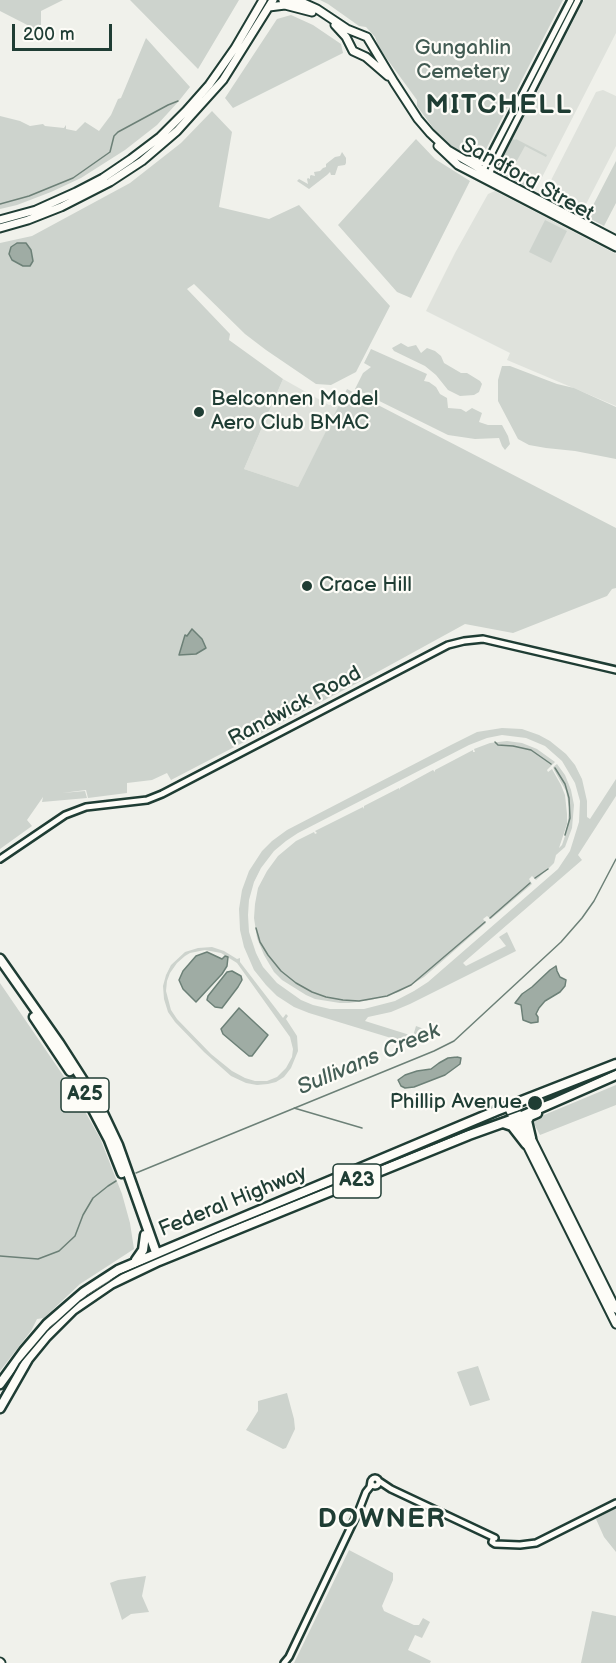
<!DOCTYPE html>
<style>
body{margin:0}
#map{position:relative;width:616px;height:1663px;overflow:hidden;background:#f0f1eb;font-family:"Balsamiq Sans",sans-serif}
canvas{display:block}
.scale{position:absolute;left:12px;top:24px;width:100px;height:27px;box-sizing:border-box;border:3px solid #1f3d34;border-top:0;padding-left:8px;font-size:18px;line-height:21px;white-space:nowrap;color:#1f3d34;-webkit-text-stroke:4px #fdfcf7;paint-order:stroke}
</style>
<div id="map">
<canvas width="616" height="1663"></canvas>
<div class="scale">200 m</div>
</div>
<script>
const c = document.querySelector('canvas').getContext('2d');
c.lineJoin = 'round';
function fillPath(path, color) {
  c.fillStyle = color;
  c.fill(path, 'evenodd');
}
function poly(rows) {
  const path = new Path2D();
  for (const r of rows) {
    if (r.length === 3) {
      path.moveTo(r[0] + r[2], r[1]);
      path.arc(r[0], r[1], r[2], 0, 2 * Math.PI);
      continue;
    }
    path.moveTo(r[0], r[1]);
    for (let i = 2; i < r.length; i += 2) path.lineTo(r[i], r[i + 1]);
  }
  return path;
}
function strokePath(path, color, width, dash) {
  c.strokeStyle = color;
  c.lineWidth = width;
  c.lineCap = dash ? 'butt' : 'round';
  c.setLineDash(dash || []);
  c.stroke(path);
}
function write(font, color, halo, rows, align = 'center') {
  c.font = font + ' "Balsamiq Sans",sans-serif';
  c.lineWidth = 4.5;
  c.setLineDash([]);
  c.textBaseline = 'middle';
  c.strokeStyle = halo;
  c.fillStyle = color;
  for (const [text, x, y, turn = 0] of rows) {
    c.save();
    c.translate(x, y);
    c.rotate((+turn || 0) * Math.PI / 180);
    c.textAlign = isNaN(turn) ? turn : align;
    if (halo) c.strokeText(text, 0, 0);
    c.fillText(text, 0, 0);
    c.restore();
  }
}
fillPath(poly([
 [584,0,616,0,616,33,536,189,533,190,501,173,498,167],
 [603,90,616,96,616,146,582,212,580,213,546,195,545,192,596,92],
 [495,191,616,254,616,406,507,360,510,353,426,311,455,253,488,194],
 [283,379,329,405,335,404,339,406,298,487,244,469]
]), '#dfe2dc');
fillPath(poly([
 [0,0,63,0,41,11,41,32,0,11],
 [130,0,239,0,198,69],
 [320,0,563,0,483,155,474,159,461,154,445,144,417,106,417,100,379,48,375,37,366,27,359,26,328,4],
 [291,15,313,25,341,44,343,53,233,108,225,98,277,19],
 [146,38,190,87,178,102,157,125,125,150,81,178,51,192,17,205,0,209,0,116,20,121,30,126,43,124,45,126,64,128,66,125,66,129,76,131,85,122,99,131,111,115,118,99,121,98],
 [212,111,232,132,219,207,269,219,299,205,390,306,356,372,331,385,316,384,266,350,245,334,194,284,187,289,230,334,229,340,283,379,244,469,298,487,347,389,616,528,616,588,612,589,607,596,513,633,465,624,363,680,171,780,167,773,152,780,127,783,127,793,88,798,86,790,62,793,85,791,87,798,42,802,43,797,27,820,32,826,0,849,0,243,32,236,130,183,181,143],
 [416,139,435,159,470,181,411,298,397,292,338,225],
 [512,139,515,140,516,139,547,155,546,157,525,146,509,175,536,189,533,190,501,173,498,167],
 [342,152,346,158,346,163,345,165,338,166,335,175,331,175,330,172,327,175,309,189,297,181,299,179,308,184,307,179,308,178,310,179,310,176,311,175,315,176,314,172,320,171,323,168,326,167,326,164,335,157,340,156],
 [616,161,616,203,604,226,587,217],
 [545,220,567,231,551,263,529,252],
 [401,343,408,347,416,345,421,353,427,348,435,351,441,356,444,363,461,373,467,373,480,381,482,384,479,392,474,395,460,396,448,390,436,375,425,366,394,351,392,348],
 [371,349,427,374,424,381,429,382,436,387,440,394,447,398,448,408,461,409,466,412,472,408,482,413,479,422,488,425,502,425,508,436,510,444,505,450,502,446,499,438,475,439,448,435,355,389,363,373,371,367,364,363],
 [502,366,510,366,557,384,574,388,616,407,616,459,575,451,546,448,529,445,518,439,498,401,498,380],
 [502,728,522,729,539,735,550,741,566,754,575,765,582,779,587,801,587,817,590,819,616,779,616,796,578,855,582,860,463,963,466,966,506,946,499,937,507,932,516,951,410,1004,391,1012,368,1017,365,1021,413,1036,416,1026,424,1029,422,1041,414,1045,309,1013,294,1007,277,996,266,985,254,970,244,947,240,930,239,909,242,890,249,871,262,851,272,841,287,830,451,745,477,732],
 [502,735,526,738,545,746,562,761,575,783,580,801,579,822,570,851,558,869,428,982,414,991,395,1001,364,1009,330,1009,313,1005,301,1000,277,983,263,967,256,953,249,932,248,915,249,900,254,882,261,868,274,851,286,841,298,833,469,745,487,738],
 [507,741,522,743,537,749,555,762,547,770,548,772,552,769,561,785,565,795,567,814,567,824,559,848,562,845,567,830,569,807,566,791,554,770,553,767,557,764,565,775,571,790,574,805,572,828,565,847,556,855,554,863,548,869,536,880,532,876,529,879,532,884,491,919,487,916,483,919,486,923,424,977,399,992,371,1000,349,1003,340,1003,315,999,306,995,282,980,274,972,264,955,257,938,254,918,255,904,258,888,267,871,278,856,296,841,314,832,315,834,317,833,315,831,363,807,364,809,364,806,399,788,400,790,400,788,433,770,435,772,435,770,473,750,473,752,475,752,474,749,490,743],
 [212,947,224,951,237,959,240,958,240,962,283,1018,286,1014,288,1016,286,1019,297,1036,298,1051,291,1068,284,1077,276,1082,268,1084,257,1085,246,1083,231,1076,204,1052,175,1022,168,1012,164,999,163,986,166,975,171,965,185,952,198,948],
 [205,950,221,953,237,963,290,1037,293,1049,292,1057,286,1068,277,1077,267,1081,255,1081,245,1078,232,1071,211,1054,177,1019,171,1010,166,991,167,981,170,973,177,963,185,956,190,953],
 [0,983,71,1087,100,1138,122,1194,130,1223,134,1249,80,1284,44,1318,37,1319,31,1331,0,1371],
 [616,1085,616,1105,540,1135,532,1120],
 [478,1366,490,1400,470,1406,457,1372],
 [287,1393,294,1419,295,1429,286,1448,283,1449,246,1430,258,1411,258,1401],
 [616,1508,616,1552,604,1537,596,1519],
 [349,1550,393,1573,393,1580,382,1606,384,1611,414,1625,419,1625,423,1618,430,1622,422,1638,415,1635,408,1650,431,1661,430,1663,294,1663],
 [146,1576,142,1596,149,1612,131,1614,122,1620,110,1583,118,1580],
 [592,1611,616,1616,616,1663,581,1663]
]), '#cdd3cd');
const water = poly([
 [17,243,26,243,31,250,33,261,30,266,23,266,12,260,9,254,11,247,17,243],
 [192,629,202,639,206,648,196,654,179,655,185,635,187,636,192,629],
 [207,952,222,959,225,956,228,957,227,966,222,974,196,1002,183,989,179,980,183,971,196,956,207,952],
 [556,966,557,971,560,977,566,980,565,986,560,992,545,1001,539,1008,536,1014,538,1017,538,1022,531,1023,523,1020,521,1005,515,1003,522,994,532,987,550,970,556,966],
 [232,971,241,976,242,980,238,987,222,1008,215,1007,207,1000,208,996,227,972,232,971],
 [239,1008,268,1035,252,1056,249,1056,223,1034,221,1029,239,1008],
 [457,1057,461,1058,460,1064,445,1075,414,1087,405,1088,401,1086,398,1080,405,1075,417,1071,431,1069,439,1063,448,1058,457,1057]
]);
fillPath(water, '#9faca4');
strokePath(water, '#6c8077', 1.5);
strokePath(poly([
 [0,204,29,196,73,178,110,152,114,136,118,132,168,105,178,101],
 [495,742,498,745,513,746,531,750,551,764],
 [555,768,565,784,569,798,570,818,565,835],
 [535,878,548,869],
 [490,918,530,883],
 [256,928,260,942,268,955,281,971,296,983,312,992,326,997,343,1000,359,1001,387,996,411,985,485,922],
 [294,1108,362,1128],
 [136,1173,434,1051,454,1041,561,942,582,918,594,901,616,859],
 [0,1256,38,1259,59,1251,75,1236,83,1215,93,1198,108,1186,116,1181]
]), '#6c8077', 1.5);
const minor = poly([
 [482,172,571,0],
 [488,176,578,0],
 [0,859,65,815,86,807,147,800,162,794,448,645,464,641,483,639,616,670],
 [375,1482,4],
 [379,1481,391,1489,495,1538],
 [493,1539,492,1542,495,1544,520,1545,536,1543,616,1503],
 [284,1663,289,1657,359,1510,366,1492,370,1487,371,1481]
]);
const major = poly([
 [283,0,301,7],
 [297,0,317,9,347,29,367,37,394,82,418,119,430,133,448,150,489,174,616,240],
 [269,7,285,5,312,12],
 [335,25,346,37,353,51,366,57,388,76],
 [438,146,458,165,616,247],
 [467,160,483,162,490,157],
 [0,220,36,210,76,192,103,178,131,159,160,137,186,111,209,85,235,48,263,0],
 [0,228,28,220,61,207,110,182,142,161,177,131,223,80,273,0],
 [513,1105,531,1138,616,1309],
 [508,1107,616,1324],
 [0,1662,1,1663]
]);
const highway = poly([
 [0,959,59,1043,100,1107,118,1145,158,1258],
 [34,1017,70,1071],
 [81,1087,109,1140,122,1173],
 [503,1123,512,1126,526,1144],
 [531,1138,527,1121,530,1116,537,1113],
 [136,1260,143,1250,145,1235],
 [0,1384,24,1351,47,1324,84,1292,118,1270,496,1111,616,1064],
 [0,1408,28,1359,46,1337,73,1310,111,1284,159,1261,469,1135,522,1116,616,1075]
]);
strokePath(minor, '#1f3d34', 10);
strokePath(major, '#1f3d34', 11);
strokePath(highway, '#1f3d34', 13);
strokePath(minor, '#fdfcf7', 5);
strokePath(major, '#fdfcf7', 7);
strokePath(highway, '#fdfcf7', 8);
strokePath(poly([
 [0,1397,19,1364,47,1331,80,1301,121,1274,218,1232,478,1126,551,1099,616,1070]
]), '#1f3d34', 1.5);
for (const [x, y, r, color] of [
 [199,412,6,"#1f3d34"],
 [307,586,6,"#1f3d34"],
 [535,1103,8,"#1f3d34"]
]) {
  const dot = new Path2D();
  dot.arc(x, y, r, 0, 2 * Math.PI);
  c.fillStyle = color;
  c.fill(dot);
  strokePath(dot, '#fdfcf7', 2);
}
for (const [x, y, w] of [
 [85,1095,48],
 [357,1181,48]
]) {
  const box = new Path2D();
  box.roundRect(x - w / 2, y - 17, w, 34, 4.5);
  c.fillStyle = '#fdfcf7';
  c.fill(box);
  strokePath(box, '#1f3d34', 1.5);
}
write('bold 20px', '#1f3d34', null, [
 ["A25",85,1095],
 ["A23",357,1181]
]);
write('21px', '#425b53', '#fdfcf7', [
 ["Gungahlin",463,49],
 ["Cemetery",463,73]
]);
write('21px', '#1f3d34', '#fdfcf7', [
 ["Sandford Street",527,180,29],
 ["Randwick Road",295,707,-28],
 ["Federal Highway",233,1202,-22]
]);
write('21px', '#1f3d34', '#fdfcf7', [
 ["Belconnen Model",211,400],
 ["Aero Club BMAC",211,424],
 ["Crace Hill",319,586],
 ["Phillip Avenue",522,1103,"right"]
], 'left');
write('italic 22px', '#455e56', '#fdfcf7', [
 ["Sullivans Creek",369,1060,-23]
]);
c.letterSpacing = '1.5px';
write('bold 27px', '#1f3d34', '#fdfcf7', [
 ["MITCHELL",499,106],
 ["DOWNER",382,1520]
]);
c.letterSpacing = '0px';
</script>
